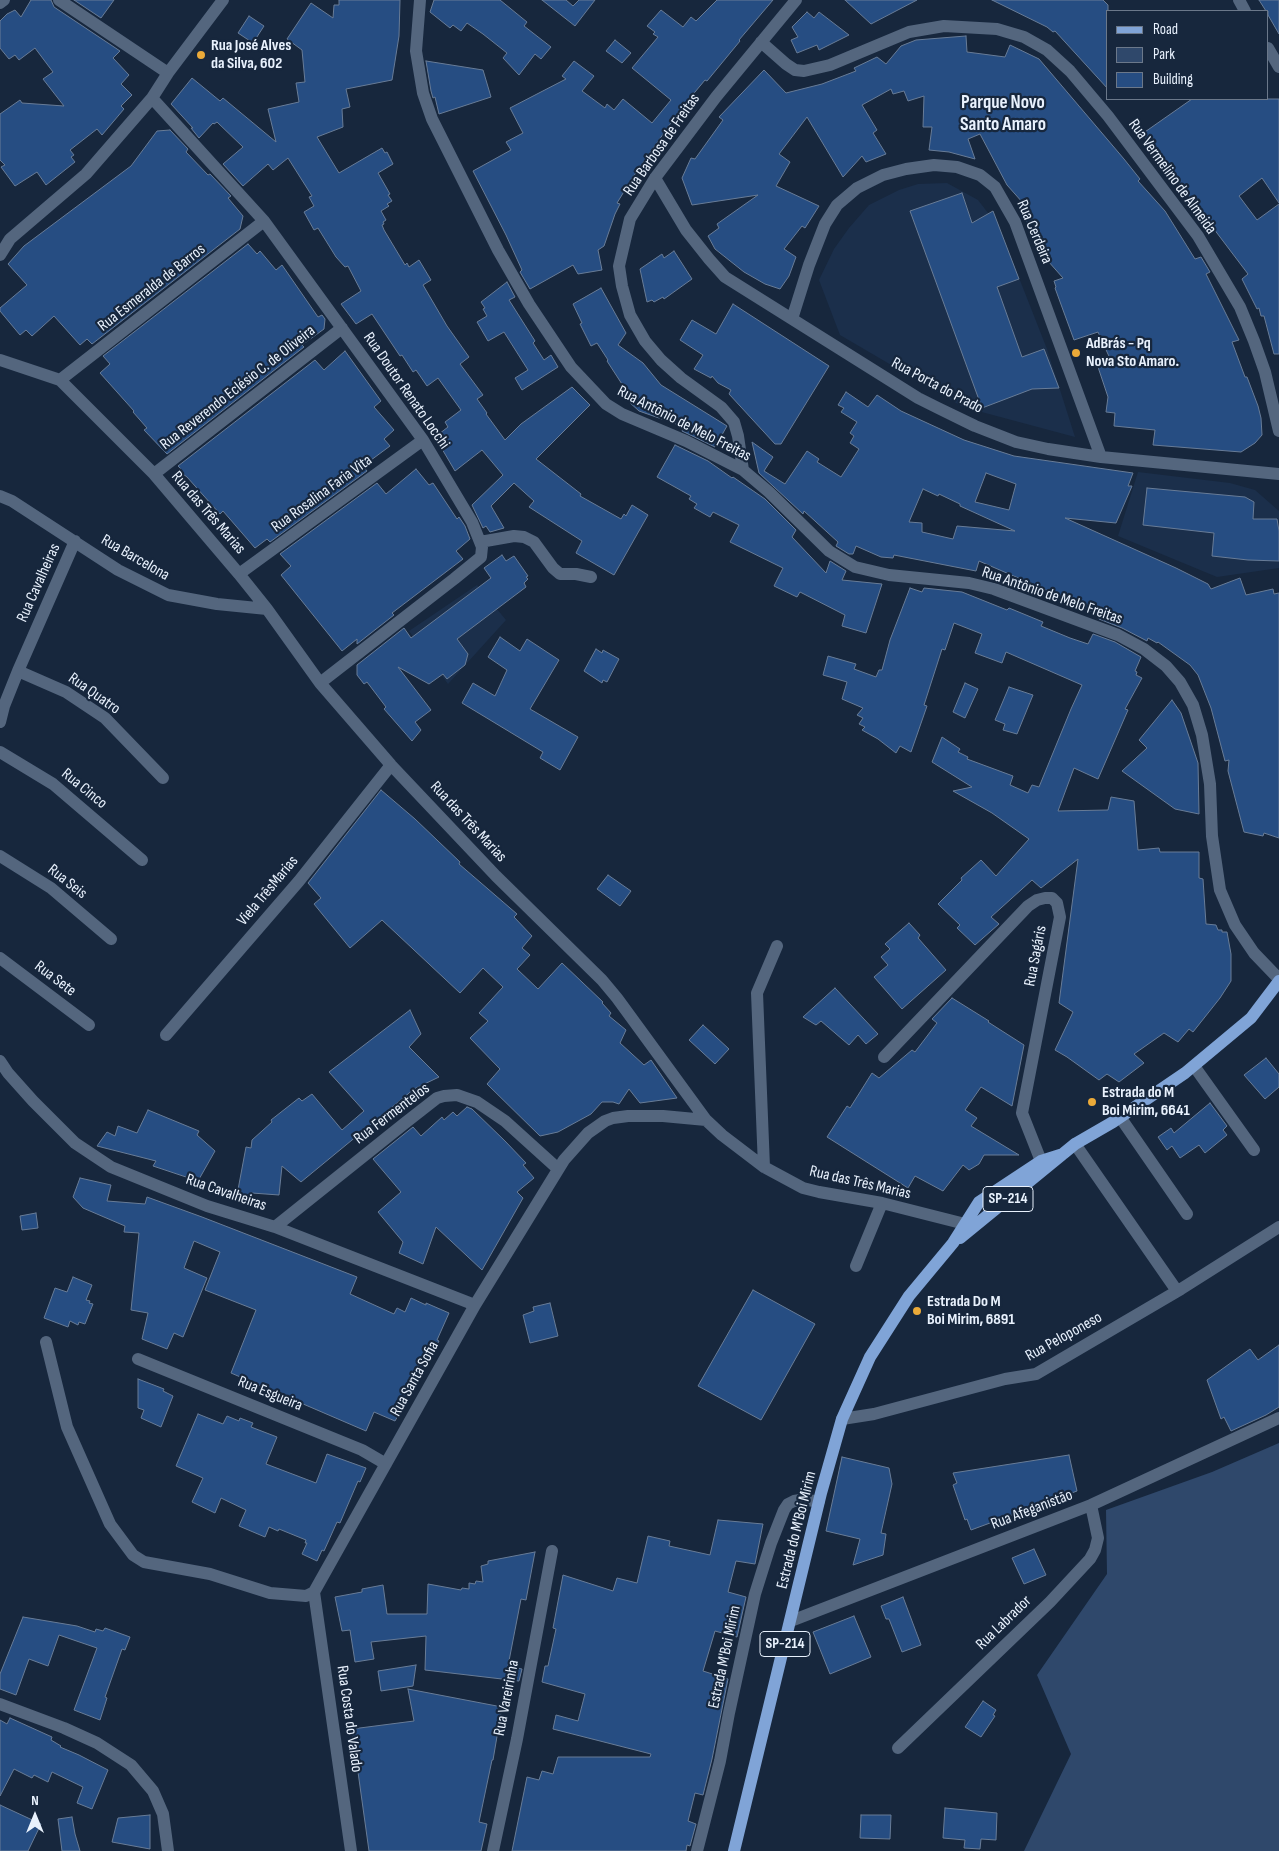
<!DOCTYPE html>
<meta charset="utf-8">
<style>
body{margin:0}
#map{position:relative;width:1279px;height:1851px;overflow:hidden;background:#17273d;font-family:"Sofia Sans Condensed",sans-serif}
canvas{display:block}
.legend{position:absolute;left:1106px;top:10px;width:162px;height:90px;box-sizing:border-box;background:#17273d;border:1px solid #6b788a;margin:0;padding:6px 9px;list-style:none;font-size:15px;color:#e8f1fd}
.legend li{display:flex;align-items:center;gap:10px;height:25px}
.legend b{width:25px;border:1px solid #6b788a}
.north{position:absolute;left:10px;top:1791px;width:50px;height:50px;-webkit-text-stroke:4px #17273d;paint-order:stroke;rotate:0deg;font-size:14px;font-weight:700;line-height:20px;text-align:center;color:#e8f1fd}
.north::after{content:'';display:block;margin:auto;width:18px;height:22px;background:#e8f1fd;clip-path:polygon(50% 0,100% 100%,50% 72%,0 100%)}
</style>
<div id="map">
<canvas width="1279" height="1851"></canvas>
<ul class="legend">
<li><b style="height:6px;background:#80a4d7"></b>Road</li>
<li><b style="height:14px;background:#2f486b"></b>Park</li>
<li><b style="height:14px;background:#264d82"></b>Building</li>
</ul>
<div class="north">N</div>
</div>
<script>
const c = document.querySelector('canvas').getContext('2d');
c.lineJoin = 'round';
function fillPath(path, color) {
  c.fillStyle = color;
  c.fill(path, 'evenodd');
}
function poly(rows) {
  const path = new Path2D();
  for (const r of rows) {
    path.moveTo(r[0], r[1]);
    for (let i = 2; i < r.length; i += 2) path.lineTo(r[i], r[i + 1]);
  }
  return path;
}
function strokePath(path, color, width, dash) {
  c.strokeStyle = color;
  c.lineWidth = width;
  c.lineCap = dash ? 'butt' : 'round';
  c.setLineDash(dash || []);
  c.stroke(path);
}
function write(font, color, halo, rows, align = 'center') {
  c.font = font + ' "Sofia Sans Condensed",sans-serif';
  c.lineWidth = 4.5;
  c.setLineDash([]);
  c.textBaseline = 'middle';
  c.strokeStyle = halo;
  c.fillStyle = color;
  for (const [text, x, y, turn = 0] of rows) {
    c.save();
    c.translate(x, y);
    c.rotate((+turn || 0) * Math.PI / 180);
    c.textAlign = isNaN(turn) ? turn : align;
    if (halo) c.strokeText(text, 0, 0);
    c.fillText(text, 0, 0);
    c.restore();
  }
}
fillPath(poly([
 [947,183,978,200,999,227,1047,349,1075,437,963,407,840,335,819,280,834,249,849,228,869,205,899,190,918,184],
 [1138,472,1230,483,1255,490,1279,511,1279,568,1217,577,1118,536],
 [477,585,506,620,448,684,409,631]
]), '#1b2f4b');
fillPath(poly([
 [1279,1443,1279,1851,1024,1851,1071,1754,1037,1675,1107,1574,1106,1510,1212,1472]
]), '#2f486b');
const building = poly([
 [31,0,51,0,54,7,120,51,113,58,129,75,121,84,132,95,121,106,124,109,102,135,97,129,70,150,74,155,71,157,75,162,46,185,37,172,15,186,1,167,5,165,0,160,0,114,20,100,22,103,64,106,43,79,53,72,35,48,19,60,15,55,9,59,0,48,0,21,7,14,15,10,21,17,31,0],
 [74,0,114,0,101,18,74,0],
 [339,0,400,0,399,36,392,80,346,89,350,107,342,109,343,127,317,137,339,173,382,148,385,153,387,152,393,164,378,173,390,194,388,195,392,201,387,204,389,206,381,211,386,220,383,222,384,224,382,225,384,230,405,265,407,263,409,267,419,260,431,280,423,285,447,326,469,357,460,364,483,395,477,399,487,413,486,414,505,440,521,424,572,387,590,405,536,459,581,494,580,496,621,519,624,514,626,516,632,505,648,515,614,575,576,553,582,541,529,507,534,501,514,483,491,506,504,528,490,532,486,526,483,528,472,505,503,475,482,450,455,471,435,437,448,427,445,422,461,410,438,378,427,386,416,370,413,372,402,355,400,356,372,314,356,324,341,304,361,291,348,266,345,267,336,257,318,228,314,230,304,212,314,206,309,197,312,196,288,158,273,170,268,164,243,186,223,164,243,147,217,122,214,124,213,123,199,138,191,128,193,128,171,104,192,78,220,101,223,98,276,142,268,109,299,102,296,83,305,82,302,50,287,39,311,3,333,18,334,5,339,5,339,0],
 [434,0,500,0,527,22,524,26,551,47,541,59,535,54,519,75,503,58,507,53,483,34,467,23,461,31,453,25,450,28,430,12,434,0],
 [542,0,566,0,573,6,579,0,595,0,575,26,542,0],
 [717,0,773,0,739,40,740,41,707,81,705,80,680,110,633,177,617,203,620,204,615,214,604,246,598,250,602,270,578,274,573,265,530,289,520,272,522,270,506,235,473,171,511,150,506,142,523,133,510,108,566,79,562,76,574,61,594,76,582,91,605,108,607,104,614,110,623,99,652,123,671,100,632,68,658,37,653,34,655,32,647,26,661,10,683,27,691,17,696,21,717,0],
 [845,0,917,0,871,24,845,0],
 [992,0,1103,0,1108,5,1108,89,1055,31,1053,32,1047,27,992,0],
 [1259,0,1279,0,1279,34,1268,15,1268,11,1266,11,1259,0],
 [807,12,814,18,819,12,849,35,819,50,817,45,797,53,791,40,798,37,792,27,807,12],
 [249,16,264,26,253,43,238,33,249,16],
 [966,36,967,52,1005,57,1010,45,1039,59,1124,159,1140,179,1138,181,1165,211,1195,259,1201,257,1210,272,1206,274,1239,340,1232,342,1245,377,1247,377,1258,406,1261,418,1262,435,1255,443,1241,452,1153,445,1155,430,1114,426,1115,413,1106,412,1108,397,1098,367,1112,363,1098,332,1074,340,1055,288,1056,287,1054,281,1063,278,1048,261,1024,217,1031,212,1007,185,980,134,968,139,975,159,949,152,929,150,932,127,923,127,924,96,908,101,904,91,893,94,891,89,862,105,877,130,873,133,886,154,866,162,862,156,843,177,807,117,779,154,790,162,776,186,819,206,805,228,802,226,784,249,796,257,789,276,780,289,765,284,744,272,715,249,708,236,719,228,717,224,758,195,692,205,682,178,691,158,695,159,723,120,719,117,764,70,786,93,822,84,856,71,854,68,877,57,886,64,901,46,916,40,966,36],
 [615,40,631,53,622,63,606,51,615,40],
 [426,61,483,70,491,97,439,114,435,97,433,98,431,91,426,61],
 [1192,99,1279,99,1279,203,1262,178,1239,196,1257,220,1279,204,1279,354,1274,354,1264,316,1261,316,1259,308,1257,309,1242,279,1248,274,1142,134,1192,99],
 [170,130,188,149,186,152,208,175,210,174,231,196,228,198,243,216,240,229,92,344,87,339,80,345,54,316,32,336,26,330,20,335,0,311,0,308,27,285,8,264,24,246,131,166,157,131,170,130],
 [962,193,972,223,993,211,1019,279,997,287,1022,357,1044,349,1059,388,1032,389,982,408,910,211,962,193],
 [248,244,257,254,260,251,276,270,282,265,318,317,322,315,325,319,324,329,302,345,304,347,167,454,144,430,147,428,133,412,134,411,100,373,110,364,103,356,248,244],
 [674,251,692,279,664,299,663,297,654,302,652,300,647,302,640,269,662,254,664,258,674,251],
 [507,282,515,297,509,300,535,341,533,343,544,360,551,355,558,367,522,390,515,378,528,370,504,332,488,341,477,322,487,316,483,309,485,308,481,302,507,282],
 [601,288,626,333,618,345,643,363,661,385,727,426,715,447,682,431,683,429,678,427,679,425,639,411,628,401,631,398,607,361,608,360,597,343,591,346,580,324,582,323,573,304,601,288],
 [733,304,829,366,781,444,775,444,729,394,731,390,718,383,712,376,711,378,694,369,703,355,680,340,692,320,716,334,733,304],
 [345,351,381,401,374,407,394,430,384,439,390,446,363,466,367,471,270,542,267,539,255,548,223,511,220,514,187,477,179,471,181,469,178,466,315,360,324,370,345,351],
 [846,392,868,407,877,395,901,411,964,440,1014,456,1133,473,1128,486,1132,486,1116,523,1065,518,1176,568,1208,584,1211,589,1240,578,1246,595,1273,589,1274,594,1279,593,1279,838,1264,833,1263,836,1244,832,1228,771,1229,760,1225,761,1211,708,1198,675,1190,665,1158,642,1157,643,1148,638,1147,641,1122,628,1099,619,1100,616,1046,590,979,561,976,571,894,555,893,558,881,557,856,546,853,554,849,554,836,546,838,542,804,511,803,514,759,473,752,442,773,457,764,471,785,484,807,451,819,459,817,462,841,477,859,449,850,443,854,436,850,433,857,422,841,412,844,408,838,405,846,392],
 [986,473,1016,484,1009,510,975,502,986,473],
 [923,489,938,496,939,494,960,504,960,506,1015,531,957,526,953,539,922,532,922,523,909,522,923,489],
 [675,445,708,461,732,478,733,477,765,499,796,530,792,537,826,573,830,561,846,571,842,580,882,584,866,633,842,626,845,615,800,592,797,597,774,586,783,568,730,542,739,525,713,512,710,517,694,508,697,504,689,499,691,496,657,477,675,445],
 [416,469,429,485,433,483,457,519,459,517,465,526,470,539,456,551,463,559,392,613,394,615,357,644,357,639,342,651,281,575,291,566,280,554,377,483,386,494,416,469],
 [1147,488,1245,497,1254,502,1253,519,1277,519,1279,531,1279,561,1248,560,1212,556,1214,533,1143,525,1147,488],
 [502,555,506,561,514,556,528,576,526,577,528,579,524,583,526,587,457,639,468,654,465,665,447,679,443,674,429,684,398,667,431,710,415,722,421,730,412,741,384,709,386,707,367,682,364,684,357,675,357,665,404,628,411,638,491,578,484,568,502,555],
 [910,588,922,592,924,588,962,592,1007,610,1009,608,1043,622,1041,626,1070,638,1088,644,1093,634,1115,642,1141,657,1135,671,1137,672,1136,675,1142,678,1125,709,1128,710,1098,779,1074,768,1058,811,1108,810,1111,797,1134,801,1138,850,1159,848,1160,852,1199,852,1199,878,1203,879,1206,924,1216,925,1218,930,1222,930,1222,932,1227,932,1231,954,1231,981,1220,998,1193,1032,1189,1029,1178,1042,1164,1033,1134,1054,1144,1063,1119,1082,1107,1074,1099,1080,1067,1057,1055,1050,1073,1012,1059,1003,1078,859,1041,888,1032,880,991,917,999,924,975,945,957,928,960,925,938,904,962,880,961,878,981,860,996,876,1029,839,992,813,953,791,972,787,932,762,942,737,960,749,958,752,968,757,967,759,1013,776,1010,785,1028,793,1032,785,1039,787,1071,709,1082,685,1006,652,1002,663,975,653,982,634,954,623,945,650,942,649,924,705,927,706,911,752,900,746,896,753,878,739,862,730,865,727,859,724,863,718,857,715,863,708,842,699,847,682,823,675,828,656,856,664,854,669,876,677,879,670,882,670,890,640,910,588],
 [500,637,520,651,527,639,559,660,530,709,578,737,560,770,540,758,543,752,462,703,473,683,495,696,507,670,488,657,500,637],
 [596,649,602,653,603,650,619,659,607,682,603,680,602,683,584,671,596,649],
 [965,683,978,689,965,718,953,712,965,683],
 [1009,687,1033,695,1017,734,1003,730,1005,724,995,720,1009,687],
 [1172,700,1181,713,1198,763,1199,814,1175,809,1122,771,1147,748,1139,740,1172,700],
 [381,790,415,819,460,862,459,864,517,914,514,917,532,936,522,948,530,955,517,969,538,989,562,963,603,1002,602,1003,611,1013,609,1016,626,1030,620,1043,644,1065,651,1060,677,1098,640,1103,629,1089,619,1104,613,1102,602,1102,591,1114,558,1132,540,1136,487,1084,500,1069,470,1038,488,1021,479,1013,503,987,483,968,460,993,382,920,350,948,314,904,321,898,308,883,381,790],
 [608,875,631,891,620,906,597,889,608,875],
 [909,923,920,935,918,938,946,970,902,1009,874,977,888,965,881,957,890,949,885,944,909,923],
 [835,988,878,1034,866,1044,858,1035,849,1045,821,1021,816,1025,803,1017,835,988],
 [952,998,989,1021,988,1022,1024,1045,1012,1106,981,1087,965,1110,977,1118,971,1126,1019,1155,984,1155,979,1164,969,1170,963,1165,943,1191,915,1176,908,1188,827,1137,847,1106,850,1108,872,1073,879,1078,912,1050,915,1052,937,1023,932,1019,952,998],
 [410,1010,421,1034,409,1047,439,1077,414,1089,301,1182,282,1166,279,1195,252,1193,251,1197,237,1195,246,1147,251,1148,252,1140,272,1122,271,1120,299,1098,302,1101,312,1094,342,1130,364,1111,329,1072,410,1010],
 [703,1025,729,1049,715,1064,689,1040,703,1025],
 [1266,1058,1279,1074,1279,1087,1265,1099,1244,1075,1266,1058],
 [1210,1103,1227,1126,1223,1130,1227,1135,1205,1153,1199,1145,1180,1158,1172,1146,1167,1150,1158,1137,1171,1128,1174,1133,1210,1103],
 [467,1107,472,1109,505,1141,526,1163,523,1165,534,1178,517,1192,523,1198,482,1270,436,1227,423,1264,399,1253,403,1242,378,1212,401,1192,373,1159,413,1127,421,1136,442,1117,444,1120,453,1112,457,1116,467,1107],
 [148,1110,199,1131,197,1135,215,1151,198,1181,153,1166,156,1161,97,1146,107,1132,115,1136,118,1126,137,1133,148,1110],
 [80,1178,111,1185,107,1201,145,1204,147,1197,202,1217,357,1277,350,1294,394,1314,397,1308,405,1312,411,1298,426,1305,426,1303,449,1313,437,1340,439,1341,395,1421,374,1412,366,1431,231,1373,256,1310,205,1290,220,1252,194,1241,184,1268,207,1278,183,1337,174,1333,167,1349,142,1339,148,1313,131,1310,139,1233,124,1232,125,1226,83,1208,73,1197,80,1178],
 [36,1213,38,1228,22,1230,20,1216,36,1213],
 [73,1277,92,1285,86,1300,90,1301,89,1303,93,1304,85,1324,79,1322,78,1325,70,1321,68,1327,44,1318,55,1288,67,1292,73,1277],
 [753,1290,815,1324,761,1420,698,1386,753,1290],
 [550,1303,558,1336,530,1343,523,1315,534,1311,533,1307,550,1303],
 [1279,1345,1279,1407,1266,1415,1231,1431,1224,1417,1221,1419,1207,1380,1250,1349,1258,1360,1279,1345],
 [138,1379,164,1389,163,1391,173,1396,161,1427,141,1418,144,1410,138,1408,138,1379],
 [198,1414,223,1424,227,1416,239,1421,240,1418,253,1423,251,1427,277,1437,266,1464,316,1483,327,1454,366,1468,360,1482,358,1481,340,1523,337,1522,324,1551,322,1550,317,1561,302,1554,307,1543,305,1543,306,1540,279,1529,278,1531,269,1527,265,1537,239,1526,246,1510,221,1498,215,1513,192,1502,203,1478,176,1466,198,1414],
 [1069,1455,1077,1491,971,1530,967,1519,965,1520,953,1485,957,1483,953,1473,1069,1455],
 [842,1457,889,1468,892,1484,881,1533,886,1534,883,1555,853,1565,860,1539,826,1531,842,1457],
 [718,1520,763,1524,755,1564,736,1561,728,1592,746,1597,737,1637,715,1631,703,1671,728,1679,712,1759,703,1795,695,1793,688,1821,696,1824,690,1846,687,1845,686,1851,512,1851,527,1777,539,1780,542,1771,553,1774,558,1757,650,1757,651,1754,553,1729,556,1715,578,1721,585,1694,542,1682,545,1666,548,1666,556,1629,553,1628,563,1575,613,1591,617,1578,637,1583,648,1536,670,1541,669,1546,710,1555,718,1520],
 [1034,1549,1046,1575,1024,1584,1012,1558,1034,1549],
 [535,1552,526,1600,521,1599,508,1666,522,1669,519,1681,425,1670,426,1636,371,1642,374,1659,355,1662,350,1630,342,1631,335,1597,362,1592,362,1589,383,1585,387,1614,427,1614,428,1584,461,1590,462,1588,469,1589,469,1583,475,1584,476,1581,483,1582,481,1566,488,1564,488,1561,535,1552],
 [903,1597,921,1645,902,1652,889,1619,886,1619,881,1606,903,1597],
 [854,1616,871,1657,830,1674,813,1632,854,1616],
 [23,1617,77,1626,95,1632,96,1629,103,1631,105,1628,130,1637,125,1650,122,1649,105,1697,107,1698,100,1720,74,1710,97,1648,59,1635,48,1666,29,1659,16,1695,0,1689,0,1674,23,1617],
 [416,1665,413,1686,381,1691,378,1671,416,1665],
 [408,1689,502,1707,493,1760,492,1760,479,1822,487,1824,481,1851,369,1851,352,1729,414,1721,408,1689],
 [983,1701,996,1710,993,1715,995,1716,981,1737,965,1727,983,1701],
 [10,1718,52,1737,51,1740,61,1746,60,1747,79,1755,108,1770,92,1809,77,1803,83,1787,52,1772,48,1782,34,1775,32,1778,14,1769,0,1796,0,1720,7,1724,10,1718],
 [0,1805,41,1824,28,1851,0,1851,0,1805],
 [945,1808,997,1813,996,1840,981,1839,980,1849,964,1848,965,1840,943,1838,945,1808],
 [150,1815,150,1849,112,1842,118,1818,150,1815],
 [861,1815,891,1815,890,1839,860,1838,861,1815],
 [72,1817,75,1834,80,1851,62,1851,58,1819,72,1817]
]);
fillPath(building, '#264d82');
strokePath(building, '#687c97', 1);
strokePath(poly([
 [59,0,168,73],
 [420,0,416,51,423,93,432,119,498,250,529,304,571,367,606,404,622,414,686,441,743,470,769,492,829,551,855,567,889,575,969,583,994,589,1118,635,1144,649,1166,666,1180,682,1193,705,1202,735,1210,784,1212,836,1220,890,1235,925,1254,953,1279,979],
 [1239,0,1245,11],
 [0,3,4,0],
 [761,42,786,64,795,70,804,71,830,65,909,32,944,26,997,29,1024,37,1047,50,1070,71,1108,116,1198,236,1240,307,1254,341,1265,372,1279,431],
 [1268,48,1279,67],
 [152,98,264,221,423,440,472,522,482,547,481,557,454,579,320,683],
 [655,178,686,230,709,259,725,277,918,398,938,408,975,426,1016,442,1048,449,1101,457,1279,474],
 [0,255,10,239,86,174,152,98,168,73,223,0],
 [792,319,809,265,825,224,837,205,857,188,883,175,906,169,934,165,957,167,980,175,995,187,1015,222,1101,457],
 [0,360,60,380,154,474,239,574,267,609,320,683,391,765,496,876,602,980,617,998,706,1120,722,1135,764,1167,803,1188,819,1192,882,1203,965,1224],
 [60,380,264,221],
 [743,470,738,436,734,422,721,407,681,378,661,360,645,341,630,315,622,286,619,266,630,219,655,178,716,97,796,0],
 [154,474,342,328],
 [0,496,12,501,118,570,168,595,217,604,267,609],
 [480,542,514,536,524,537,534,542,553,568,560,574,576,574,591,577],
 [239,574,423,440],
 [18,671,66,692,105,718,163,778],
 [0,722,4,706,18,671,75,541],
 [0,752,53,784,142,860],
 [0,856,51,888,111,939],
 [0,958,89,1025],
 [166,1035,299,881,391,765],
 [884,1057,1028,906,1037,900,1045,898,1052,898,1057,903,1060,917,1022,1113,1041,1161],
 [0,1061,8,1073,33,1101,75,1143,111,1167,207,1206,275,1227,475,1305],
 [1194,1066,1254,1150],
 [1120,1117,1187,1214],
 [1075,1144,1177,1291],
 [764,1167,757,993,777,946],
 [275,1227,405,1123,437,1098,444,1096,457,1095,477,1102,505,1121,557,1168],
 [856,1266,882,1203],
 [46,1342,67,1427,110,1524,133,1555,144,1562,210,1574,270,1593,306,1596,314,1592,475,1305,564,1160,588,1133,605,1121,613,1118,628,1116,663,1116,706,1120],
 [138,1359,362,1450,386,1464],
 [842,1419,874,1414,1005,1379,1036,1374,1181,1289,1279,1227],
 [314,1592,351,1851],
 [791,1621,1091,1505,1279,1418],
 [0,1704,64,1728,97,1743,131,1765,153,1791,163,1814,168,1851],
 [898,1748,1050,1602,1090,1559,1095,1550,1098,1538,1091,1505],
 [493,1851,517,1739,552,1551],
 [697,1851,720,1761,729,1713,755,1594,771,1543,784,1510,788,1504,794,1501,800,1500,819,1501]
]), '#54667e', 12);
strokePath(poly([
 [960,1238,1075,1144,1113,1122,1185,1073,1251,1018,1279,981],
 [734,1851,821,1493,842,1419,870,1357,909,1296,953,1243,979,1202,1041,1161,1063,1154]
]), '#80a4d7', 12);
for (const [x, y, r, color] of [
 [201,55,5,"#ebaa39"],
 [1076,353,5,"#ebaa39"],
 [1092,1102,5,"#ebaa39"],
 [917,1311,5,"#ebaa39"]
]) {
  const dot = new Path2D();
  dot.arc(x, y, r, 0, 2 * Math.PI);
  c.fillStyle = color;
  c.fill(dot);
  strokePath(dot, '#17273d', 2);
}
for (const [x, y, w] of [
 [1008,1199,50],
 [785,1644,50]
]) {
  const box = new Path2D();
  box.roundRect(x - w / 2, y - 12.5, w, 25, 4);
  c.fillStyle = '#17273d';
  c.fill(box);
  strokePath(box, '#e8f1fd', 1);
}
write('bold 15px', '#e8f1fd', null, [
 ["SP-214",1008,1199],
 ["SP-214",785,1644]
]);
write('bold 16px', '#e8f1fd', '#17273d', [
 ["Rua José Alves",211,46],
 ["da Silva, 602",211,64],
 ["AdBrás - Pq",1086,344],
 ["Nova Sto Amaro.",1086,362],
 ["Estrada do M",1102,1093],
 ["Boi Mirim, 6641",1102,1111],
 ["Estrada Do M",927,1302],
 ["Boi Mirim, 6891",927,1320]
], 'left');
write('16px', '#e8f1fd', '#17273d', [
 ["Rua Barbosa de Freitas",662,145,-55],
 ["Rua Vermelino de Almeida",1172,177,54],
 ["Rua Cerdeira",1034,232,67],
 ["Rua Esmeralda de Barros",152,288,-38],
 ["Rua Porta do Prado",937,386,28],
 ["Rua Reverendo Eclésio C. de Oliveira",238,388,-38],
 ["Rua Doutor Renato Locchi",406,391,55],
 ["Rua Antônio de Melo Freitas",684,424,27],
 ["Rua Rosalina Faria Vita",322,494,-36],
 ["Rua das Três Marias",208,513,49],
 ["Rua Barcelona",135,558,30],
 ["Rua Cavalheiras",39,583,-66],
 ["Rua Antônio de Melo Freitas",1052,596,19],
 ["Rua Quatro",94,694,35],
 ["Rua Cinco",84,789,39],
 ["Rua das Três Marias",468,822,47],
 ["Rua Seis",67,882,38],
 ["Viela TrêsMarias",268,891,-50],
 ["Rua Sagáris",1036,956,-79],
 ["Rua Sete",55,979,37],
 ["Rua Fermentelos",392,1114,-37],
 ["Rua das Três Marias",860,1183,13],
 ["Rua Cavalheiras",226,1193,19],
 ["Rua Peloponeso",1064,1337,-29],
 ["Rua Santa Sofia",415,1379,-61],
 ["Rua Esgueira",270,1394,22],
 ["Rua Afeganistão",1032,1510,-21],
 ["Estrada do M'Boi Mirim",797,1530,-76],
 ["Rua Labrador",1004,1623,-44],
 ["Estrada M'Boi Mirim",725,1657,-78],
 ["Rua Vareirinha",507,1698,-79],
 ["Rua Costa do Valado",349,1719,82]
]);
write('bold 19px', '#e8f1fd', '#17273d', [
 ["Parque Novo",1003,103],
 ["Santo Amaro",1003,125]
]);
</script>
